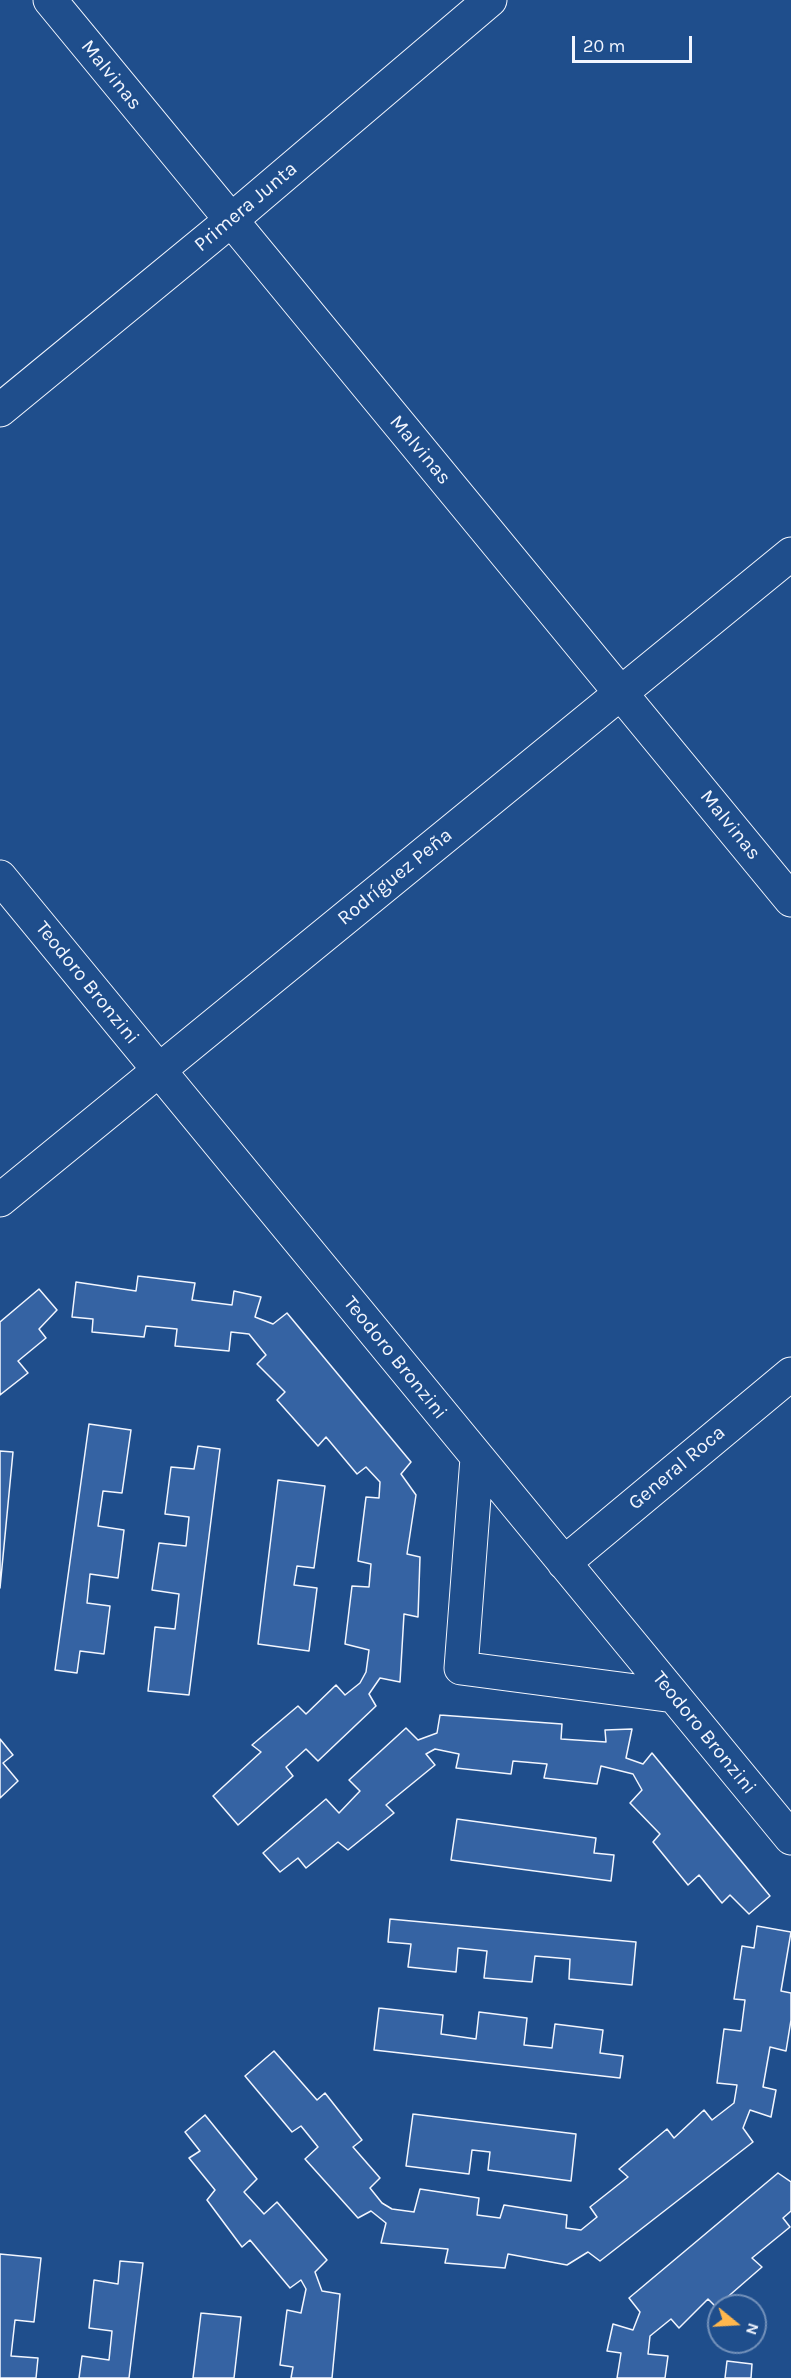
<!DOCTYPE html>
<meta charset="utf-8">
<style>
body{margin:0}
#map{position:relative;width:791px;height:2378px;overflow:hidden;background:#1f4e8c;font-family:Karla,sans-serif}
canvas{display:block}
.north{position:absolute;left:707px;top:2294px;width:60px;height:60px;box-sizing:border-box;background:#1f4e8c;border:2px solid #7391ba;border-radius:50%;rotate:108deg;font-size:16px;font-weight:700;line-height:24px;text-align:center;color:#f2f6ff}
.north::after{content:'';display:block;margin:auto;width:21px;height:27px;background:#ffb74d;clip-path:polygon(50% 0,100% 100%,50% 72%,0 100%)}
.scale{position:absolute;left:572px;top:36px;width:120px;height:27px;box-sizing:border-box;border:3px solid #f2f6ff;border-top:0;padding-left:8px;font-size:18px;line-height:21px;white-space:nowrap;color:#f2f6ff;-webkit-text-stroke:4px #1f4e8c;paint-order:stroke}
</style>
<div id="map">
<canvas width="791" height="2378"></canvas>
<div class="north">N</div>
<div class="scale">20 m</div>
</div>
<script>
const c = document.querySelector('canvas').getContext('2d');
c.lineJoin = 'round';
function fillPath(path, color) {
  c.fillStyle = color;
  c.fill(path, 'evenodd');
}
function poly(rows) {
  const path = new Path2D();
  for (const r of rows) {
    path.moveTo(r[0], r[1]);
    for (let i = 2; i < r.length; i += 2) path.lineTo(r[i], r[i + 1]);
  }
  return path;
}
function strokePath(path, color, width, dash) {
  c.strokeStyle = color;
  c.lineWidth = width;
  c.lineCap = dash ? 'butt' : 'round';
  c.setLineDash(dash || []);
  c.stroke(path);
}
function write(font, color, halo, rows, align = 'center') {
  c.font = font + ' Karla,sans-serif';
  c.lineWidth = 4.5;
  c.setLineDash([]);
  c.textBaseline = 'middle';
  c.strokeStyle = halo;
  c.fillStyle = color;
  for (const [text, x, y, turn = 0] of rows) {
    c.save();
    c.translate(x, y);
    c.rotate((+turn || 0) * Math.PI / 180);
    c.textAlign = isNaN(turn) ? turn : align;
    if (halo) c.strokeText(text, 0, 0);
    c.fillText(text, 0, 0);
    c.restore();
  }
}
const building = poly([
 [138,1276,195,1283,192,1300,232,1305,234,1291,261,1297,255,1317,273,1324,287,1313,411,1462,401,1474,416,1495,407,1554,420,1557,418,1617,404,1614,400,1682,380,1678,369,1694,376,1706,318,1761,306,1749,286,1767,293,1776,238,1825,213,1796,261,1752,252,1745,298,1706,306,1714,336,1685,345,1695,360,1683,366,1672,369,1650,345,1644,352,1586,369,1587,371,1564,358,1561,366,1497,379,1498,380,1482,366,1467,357,1474,326,1437,318,1446,277,1400,285,1392,257,1364,266,1355,249,1334,231,1332,229,1351,175,1346,177,1329,146,1326,144,1337,92,1332,93,1319,72,1317,76,1282,136,1291,138,1276],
 [39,1289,57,1310,39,1329,46,1338,18,1361,28,1373,0,1395,0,1322,39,1289],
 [89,1424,131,1430,122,1493,103,1491,98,1526,124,1530,118,1578,90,1574,87,1603,110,1606,104,1654,80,1651,77,1673,55,1670,89,1424],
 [198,1446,220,1449,189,1695,148,1691,155,1627,175,1629,179,1594,152,1590,159,1543,186,1546,189,1517,165,1514,171,1467,194,1469,198,1446],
 [0,1451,13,1452,0,1588,0,1451],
 [278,1480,325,1486,314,1568,297,1566,294,1585,317,1588,309,1651,258,1644,278,1480],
 [440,1715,562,1724,561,1739,606,1742,605,1730,632,1729,626,1758,643,1764,652,1753,770,1896,749,1914,730,1895,722,1903,699,1875,688,1885,653,1842,660,1834,630,1803,642,1790,633,1774,601,1766,597,1784,544,1778,547,1764,513,1761,511,1774,456,1768,459,1754,435,1749,426,1754,435,1765,386,1805,394,1813,348,1850,338,1842,306,1868,298,1858,280,1872,263,1853,326,1799,339,1813,360,1791,349,1780,406,1728,418,1740,437,1733,440,1715],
 [0,1739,13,1755,3,1763,18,1781,0,1798,0,1739],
 [457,1819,596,1838,594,1853,614,1855,611,1881,451,1860,457,1819],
 [390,1919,636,1942,632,1985,569,1979,570,1959,535,1956,532,1982,484,1978,487,1951,458,1948,456,1972,408,1967,411,1944,388,1942,390,1919],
 [757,1926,791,1932,781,1991,791,1993,791,2020,786,2051,770,2047,763,2087,776,2090,771,2117,750,2110,743,2128,753,2142,600,2261,588,2252,567,2265,508,2254,505,2268,445,2263,448,2249,381,2243,386,2223,371,2211,358,2218,305,2159,318,2147,301,2126,292,2132,245,2076,274,2051,317,2100,325,2093,362,2140,353,2147,380,2178,370,2188,382,2203,392,2209,414,2212,420,2189,479,2198,477,2215,500,2218,504,2205,567,2215,566,2228,581,2230,597,2217,590,2207,628,2177,619,2169,667,2129,674,2138,704,2110,712,2120,734,2103,737,2085,717,2083,724,2029,741,2031,745,2000,734,1999,742,1946,754,1948,757,1926],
 [379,2008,443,2015,441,2034,476,2039,479,2012,527,2018,524,2045,552,2048,555,2024,603,2030,600,2053,623,2056,620,2078,374,2050,379,2008],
 [413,2114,576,2134,571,2181,488,2170,490,2152,472,2150,469,2174,406,2166,413,2114],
 [205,2115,257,2179,244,2192,264,2214,277,2202,327,2260,315,2272,322,2291,340,2294,332,2378,291,2378,293,2367,280,2365,287,2310,301,2313,306,2289,301,2280,290,2288,250,2240,242,2247,207,2200,215,2190,189,2158,200,2151,185,2132,205,2115],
 [778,2173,791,2182,791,2211,783,2218,790,2227,752,2258,762,2267,716,2307,708,2299,679,2328,671,2319,650,2336,648,2354,668,2356,665,2378,617,2378,621,2353,607,2351,613,2324,633,2330,640,2312,629,2298,778,2173],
 [0,2254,41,2258,34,2322,15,2320,11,2356,38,2358,36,2378,0,2378,0,2254],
 [120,2261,143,2263,129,2378,79,2378,82,2356,109,2360,112,2331,89,2328,94,2280,118,2284,120,2261],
 [201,2313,241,2317,234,2378,193,2378,201,2313],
 [727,2361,752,2364,751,2378,725,2378,727,2361]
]);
fillPath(building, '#3563a3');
strokePath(building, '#f2f6ff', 1.5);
const minor = poly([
 [50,0,791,900],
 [0,410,230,221,490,0],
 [0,877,791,1838],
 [0,1200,791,554],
 [477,1458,461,1668,674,1696],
 [564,1563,791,1374]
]);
strokePath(minor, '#f2f6ff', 35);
strokePath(minor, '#1f4e8c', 33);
write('20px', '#f2f6ff', '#1f4e8c', [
 ["Malvinas",111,75,51],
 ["Primera Junta",246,207,-40],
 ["Malvinas",420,450,50],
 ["Malvinas",730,825,51],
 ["Rodríguez Peña",395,877,-39],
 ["Teodoro Bronzini",87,983,51],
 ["Teodoro Bronzini",395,1358,51],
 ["General Roca",677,1468,-40],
 ["Teodoro Bronzini",704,1733,51]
]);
</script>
